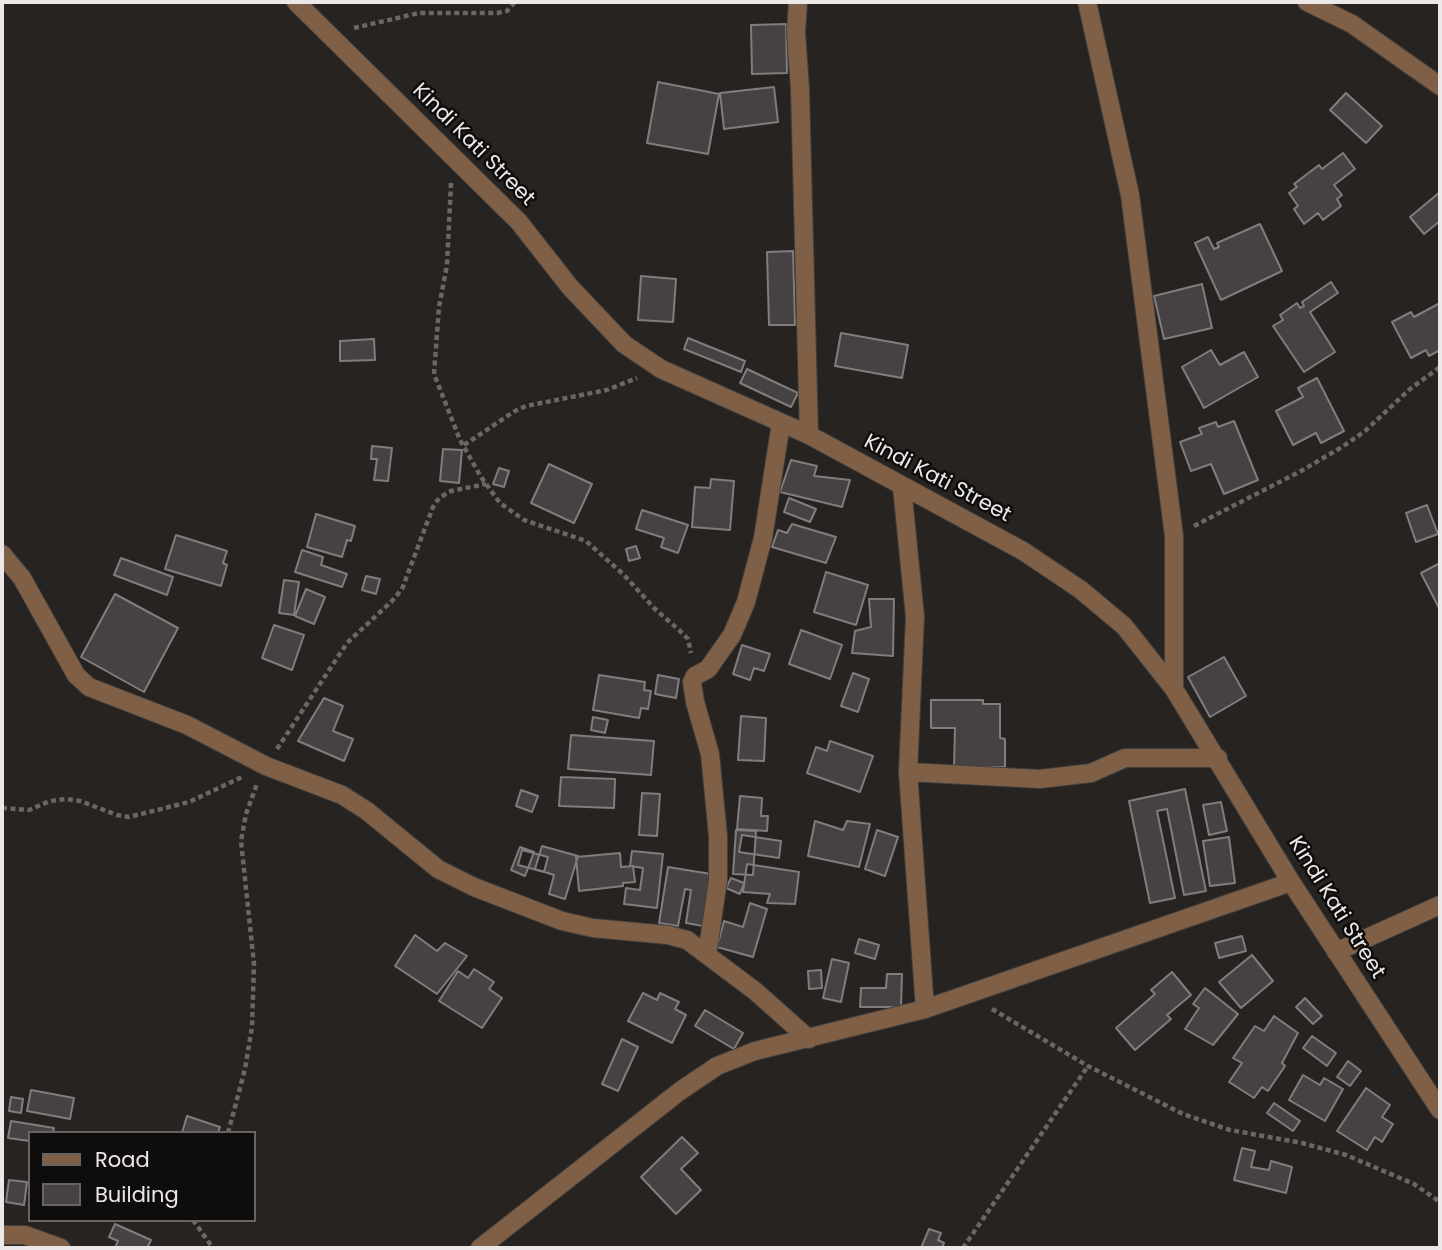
<!DOCTYPE html>
<style>
body{margin:0}
#map{position:relative;width:1442px;height:1250px;overflow:hidden;background:#262321;font-family:Poppins,sans-serif}
canvas{display:block}
.frame{position:absolute;inset:0;border:4px solid #ebe8e7;pointer-events:none}
.legend{position:absolute;left:28px;top:1131px;width:228px;height:91px;box-sizing:border-box;background:#0e0d0c;border:2px solid #666564;margin:0;padding:9px 12px;list-style:none;font-size:21px;color:#ebe8e7}
.legend li{display:flex;align-items:center;gap:14px;height:35px}
.legend b{width:35px;border:2px solid #666564}
</style>
<div id="map">
<canvas width="1442" height="1250"></canvas>
<div class="frame"></div>
<ul class="legend">
<li><b style="height:9px;background:#7f6047"></b>Road</li>
<li><b style="height:19px;background:#464243"></b>Building</li>
</ul>
</div>
<script>
const c = document.querySelector('canvas').getContext('2d');
c.lineJoin = 'round';
function fillPath(path, color) {
  c.fillStyle = color;
  c.fill(path, 'evenodd');
}
function poly(rows) {
  const path = new Path2D();
  for (const r of rows) {
    path.moveTo(r[0], r[1]);
    for (let i = 2; i < r.length; i += 2) path.lineTo(r[i], r[i + 1]);
  }
  return path;
}
function strokePath(path, color, width, dash) {
  c.strokeStyle = color;
  c.lineWidth = width;
  c.lineCap = dash ? 'butt' : 'round';
  c.setLineDash(dash || []);
  c.stroke(path);
}
function write(font, color, halo, rows, align = 'center') {
  c.font = font + ' Poppins,sans-serif';
  c.lineWidth = 5;
  c.setLineDash([]);
  c.textBaseline = 'middle';
  c.strokeStyle = halo;
  c.fillStyle = color;
  for (const [text, x, y, turn = 0] of rows) {
    c.save();
    c.translate(x, y);
    c.rotate((+turn || 0) * Math.PI / 180);
    c.textAlign = isNaN(turn) ? turn : align;
    if (halo) c.strokeText(text, 0, 0);
    c.fillText(text, 0, 0);
    c.restore();
  }
}
const building = poly([
 [786,24,787,73,752,74,751,25,786,24],
 [658,82,719,94,708,154,647,143,658,82],
 [774,87,778,122,724,129,720,93,774,87],
 [1346,93,1382,126,1366,143,1330,110,1346,93],
 [1343,153,1355,169,1334,185,1342,195,1337,199,1341,206,1323,220,1318,213,1304,224,1294,209,1298,206,1289,193,1297,187,1294,184,1319,165,1322,169,1343,153],
 [1440,192,1440,221,1424,234,1410,217,1440,192],
 [1260,224,1282,271,1221,300,1195,243,1208,237,1214,249,1219,247,1217,243,1260,224],
 [793,251,795,325,769,325,767,252,793,251],
 [641,276,676,279,673,322,638,320,641,276],
 [1331,282,1338,293,1310,312,1335,352,1304,372,1273,326,1283,320,1280,315,1297,303,1300,308,1304,306,1302,302,1331,282],
 [1202,284,1212,328,1164,339,1154,296,1202,284],
 [1440,303,1440,350,1429,356,1426,350,1411,358,1392,322,1411,312,1414,317,1440,303],
 [841,333,908,345,902,378,835,366,841,333],
 [688,338,745,361,741,372,684,349,688,338],
 [374,339,375,360,340,361,340,341,374,339],
 [1211,350,1220,365,1244,352,1258,377,1204,408,1182,367,1211,350],
 [747,369,798,393,791,407,740,383,747,369],
 [1317,378,1344,431,1321,443,1316,433,1293,445,1276,411,1303,397,1298,388,1317,378],
 [1234,421,1258,480,1224,494,1211,464,1191,471,1180,442,1202,434,1199,428,1216,422,1218,427,1234,421],
 [372,446,392,448,388,481,374,480,377,459,371,459,372,446],
 [443,449,462,450,459,483,440,481,443,449],
 [791,460,817,466,814,476,850,480,842,507,780,492,791,460],
 [549,464,592,484,574,523,531,503,549,464],
 [499,468,509,471,504,487,493,484,499,468],
 [711,479,734,481,730,530,692,527,695,487,710,488,711,479],
 [789,498,816,509,810,522,784,512,789,498],
 [1427,505,1438,534,1416,542,1406,513,1427,505],
 [642,510,688,525,678,553,661,547,664,538,636,529,642,510],
 [316,514,355,526,351,541,347,540,342,557,307,547,316,514],
 [792,524,836,537,826,563,772,547,778,530,787,533,792,524],
 [176,535,227,551,223,563,227,565,221,586,165,569,176,535],
 [636,546,640,558,629,561,626,549,636,546],
 [302,550,323,557,321,565,347,574,342,587,295,572,302,550],
 [121,558,173,577,167,595,114,575,121,558],
 [1440,563,1440,610,1421,573,1440,563],
 [826,572,868,585,856,625,814,612,826,572],
 [366,576,380,579,376,594,362,590,366,576],
 [284,580,299,582,294,615,279,613,284,580],
 [306,589,325,597,314,624,295,616,306,589],
 [115,594,178,628,144,692,81,657,115,594],
 [869,599,894,599,893,656,852,653,855,631,871,627,869,599],
 [274,625,304,635,292,670,262,658,274,625],
 [801,630,842,645,830,679,789,664,801,630],
 [742,645,770,654,764,671,754,668,750,680,733,674,742,645],
 [1224,657,1246,696,1210,717,1188,677,1224,657],
 [853,673,869,679,858,712,841,706,853,673],
 [599,675,645,682,644,690,651,691,648,709,641,708,639,718,593,710,599,675],
 [658,675,679,679,676,698,655,694,658,675],
 [324,698,343,706,333,731,353,739,344,761,298,741,324,698],
 [931,700,983,700,983,704,1000,704,1000,738,1005,739,1005,767,954,767,955,728,931,728,931,700],
 [741,716,766,718,764,761,738,760,741,716],
 [593,717,608,720,605,733,591,730,593,717],
 [571,735,654,741,651,775,568,769,571,735],
 [830,741,873,756,860,792,807,773,816,747,827,751,830,741],
 [561,777,615,779,614,808,559,806,561,777],
 [1185,789,1206,891,1184,895,1167,809,1157,811,1175,898,1150,903,1129,801,1185,789],
 [521,790,538,796,532,812,516,806,521,790],
 [642,793,660,794,657,836,639,835,642,793],
 [740,796,762,798,761,816,768,816,767,831,737,829,740,796],
 [1221,802,1227,831,1209,835,1203,805,1221,802],
 [815,821,843,830,847,821,870,824,859,867,808,856,815,821],
 [736,830,756,831,753,875,733,874,736,830],
 [877,830,898,837,885,876,865,869,877,830],
 [742,835,781,841,779,858,739,852,742,835],
 [1229,837,1235,883,1210,886,1203,841,1229,837],
 [542,846,578,856,565,899,549,894,554,875,535,869,542,846],
 [520,847,534,852,525,876,511,870,520,847],
 [522,850,548,857,544,872,518,865,522,850],
 [632,851,663,854,657,908,624,904,626,888,640,890,643,868,630,866,632,851],
 [620,853,621,867,633,866,635,882,623,883,623,886,579,891,576,857,620,853],
 [747,864,799,872,795,904,767,903,770,894,743,892,747,864],
 [668,867,711,874,703,926,686,923,691,890,685,889,678,926,659,923,668,867],
 [731,878,744,883,740,894,726,888,731,878],
 [750,903,767,909,753,957,717,947,724,921,743,927,750,903],
 [415,935,437,951,445,943,467,956,437,994,395,966,415,935],
 [1242,936,1246,951,1219,958,1215,943,1242,936],
 [859,939,879,945,875,959,855,953,859,939],
 [1252,955,1273,981,1241,1008,1219,982,1252,955],
 [832,959,849,963,841,1002,823,998,832,959],
 [474,969,494,982,489,989,502,998,482,1028,439,1001,458,971,468,978,474,969],
 [821,970,822,988,809,989,808,971,821,970],
 [1172,972,1191,995,1167,1015,1171,1019,1135,1050,1116,1028,1155,994,1151,990,1172,972],
 [887,974,902,974,901,1007,860,1007,861,988,886,988,887,974],
 [1205,988,1238,1014,1213,1045,1185,1029,1199,1008,1193,1004,1205,988],
 [643,993,657,1000,660,993,679,1002,675,1009,686,1015,672,1043,628,1021,643,993],
 [1305,998,1322,1016,1313,1024,1296,1007,1305,998],
 [705,1010,743,1033,734,1049,695,1026,705,1010],
 [1274,1016,1298,1033,1282,1063,1285,1066,1268,1091,1262,1087,1254,1098,1229,1082,1242,1063,1233,1058,1255,1026,1264,1031,1274,1016],
 [1312,1036,1336,1053,1327,1066,1303,1048,1312,1036],
 [622,1039,638,1047,618,1091,602,1084,622,1039],
 [1348,1061,1361,1071,1350,1086,1337,1077,1348,1061],
 [1303,1075,1320,1085,1324,1078,1343,1089,1325,1121,1289,1100,1303,1075],
 [1366,1088,1390,1105,1382,1117,1393,1124,1382,1142,1375,1137,1367,1150,1337,1131,1366,1088],
 [31,1090,74,1098,70,1119,27,1111,31,1090],
 [11,1097,23,1099,21,1113,9,1111,11,1097],
 [1274,1103,1300,1121,1293,1131,1267,1113,1274,1103],
 [187,1116,220,1127,218,1133,182,1133,187,1116],
 [11,1121,54,1128,53,1133,30,1133,30,1141,8,1138,11,1121],
 [682,1137,698,1153,681,1169,701,1190,676,1214,641,1177,682,1137],
 [1242,1148,1255,1151,1251,1167,1269,1170,1271,1161,1292,1167,1286,1193,1234,1180,1242,1148],
 [9,1180,27,1182,24,1205,6,1202,9,1180],
 [115,1224,151,1240,147,1248,115,1248,118,1241,109,1237,115,1224],
 [929,1229,941,1233,938,1240,944,1243,942,1248,921,1248,929,1229]
]);
fillPath(building, '#464243');
strokePath(building, '#817c7d', 2);
const minor = poly([
 [296,2,519,222,570,287,624,344,661,369,809,435,1023,551,1081,590,1124,626,1174,689,1291,882,1440,1110],
 [798,2,796,32,800,89,809,435],
 [1087,2,1130,195,1174,536,1174,689],
 [1307,2,1352,24,1440,86],
 [902,487,915,617,908,772,925,1009],
 [2,554,22,578,76,675,89,687,187,725,266,766,342,795,367,811,438,869,474,887,562,921,593,928,668,935,687,940,755,991,809,1039],
 [908,772,1040,779,1091,773,1125,758,1218,758],
 [1336,952,1440,905],
 [707,955,718,880,718,836,710,754,695,702,692,682,695,676,708,669,732,635,746,602,763,538,781,423],
 [2,1235,25,1235,61,1248],
 [480,1248,680,1091,717,1066,755,1051,925,1009,1291,882]
]);
strokePath(minor, '#423f3d', 20);
strokePath(poly([
 [354,28,419,13,497,13,507,11,515,2],
 [451,183,447,265,439,307,434,374,460,440,481,477,500,503,524,520,586,541,624,575,654,608,680,631,688,639,691,653],
 [464,445,515,411,526,406,607,390,637,378],
 [1194,526,1301,471,1342,447,1365,431,1410,389,1440,367],
 [277,749,347,643,392,601,402,589,433,507,439,498,451,491,486,484],
 [2,808,29,810,50,801,66,799,80,801,117,815,129,817,189,802,242,777],
 [992,1009,1088,1066,1183,1114,1230,1130,1302,1143,1346,1155,1414,1184,1440,1202],
 [228,1133,245,1069,252,1027,254,964,241,841,246,814,257,784],
 [193,1220,213,1248],
 [963,1248,1088,1066]
]), '#6a6765', 4.5, [5, 3.5]);
strokePath(minor, '#7f6047', 18);
write('21px', '#ebe8e7', '#0e0d0c', [
 ["Kindi Kati Street",473,145,45],
 ["Kindi Kati Street",937,479,28],
 ["Kindi Kati Street",1336,908,58]
]);
</script>
